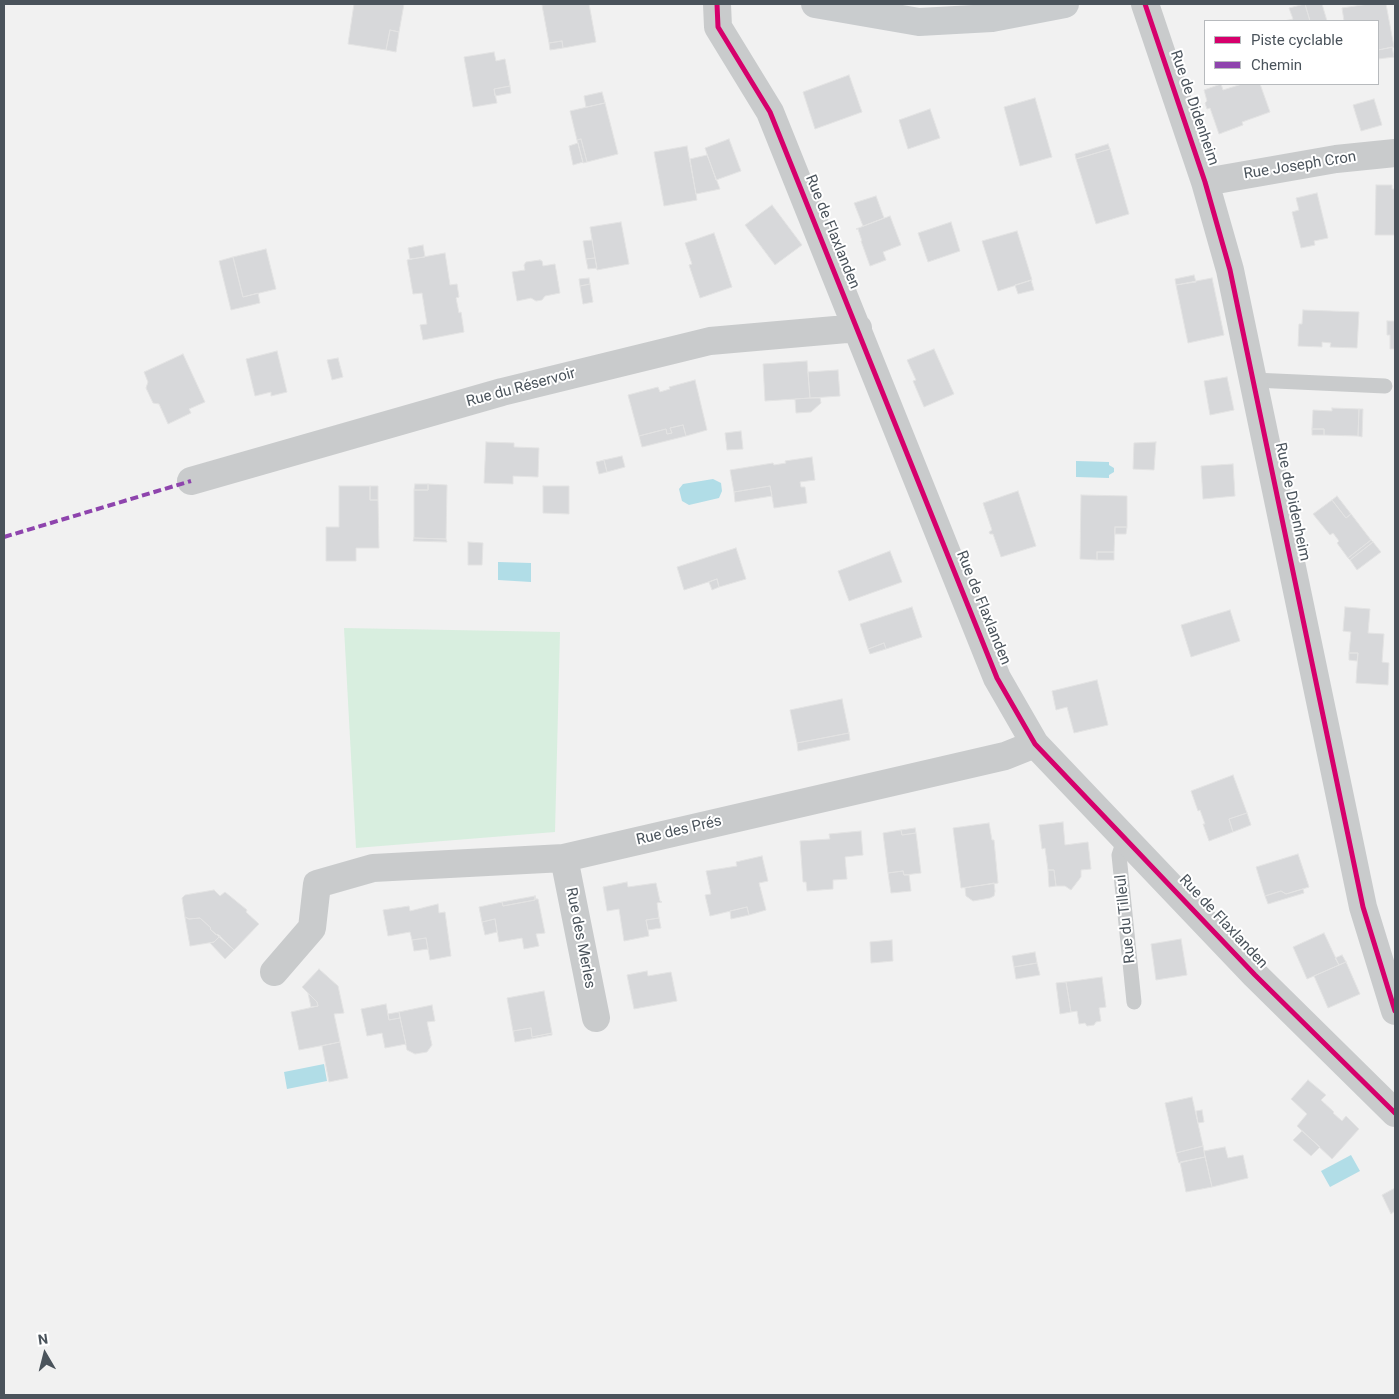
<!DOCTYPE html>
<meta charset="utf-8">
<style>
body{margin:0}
#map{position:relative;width:1399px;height:1399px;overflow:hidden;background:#f1f1f1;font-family:Roboto,sans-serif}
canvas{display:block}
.frame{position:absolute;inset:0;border:5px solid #4a535b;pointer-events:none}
.legend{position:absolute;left:1204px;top:20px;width:175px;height:65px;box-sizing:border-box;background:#fff;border:1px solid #b7babd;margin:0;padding:6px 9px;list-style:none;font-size:15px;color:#4a535b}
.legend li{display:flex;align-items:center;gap:10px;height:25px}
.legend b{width:25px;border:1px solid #b7babd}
.north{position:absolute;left:20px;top:1329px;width:50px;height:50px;-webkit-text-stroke:4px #fff;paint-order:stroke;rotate:352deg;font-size:14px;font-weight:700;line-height:20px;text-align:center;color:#4a535b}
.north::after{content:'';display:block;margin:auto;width:18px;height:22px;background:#4a535b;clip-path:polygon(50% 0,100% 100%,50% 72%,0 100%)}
</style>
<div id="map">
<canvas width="1399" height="1399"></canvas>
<div class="frame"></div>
<ul class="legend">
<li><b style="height:6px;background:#d6006c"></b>Piste cyclable</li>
<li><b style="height:6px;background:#8e44ad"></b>Chemin</li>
</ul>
<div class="north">N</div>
</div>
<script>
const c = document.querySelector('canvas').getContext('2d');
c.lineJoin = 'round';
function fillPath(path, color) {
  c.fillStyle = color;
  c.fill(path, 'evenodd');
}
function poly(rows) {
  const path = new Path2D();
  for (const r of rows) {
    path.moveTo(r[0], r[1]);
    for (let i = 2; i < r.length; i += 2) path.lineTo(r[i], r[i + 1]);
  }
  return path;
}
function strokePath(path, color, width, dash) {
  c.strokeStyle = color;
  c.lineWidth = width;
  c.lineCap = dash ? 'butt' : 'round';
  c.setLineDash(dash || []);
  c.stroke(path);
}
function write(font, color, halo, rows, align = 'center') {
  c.font = font + ' Roboto,sans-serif';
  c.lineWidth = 4;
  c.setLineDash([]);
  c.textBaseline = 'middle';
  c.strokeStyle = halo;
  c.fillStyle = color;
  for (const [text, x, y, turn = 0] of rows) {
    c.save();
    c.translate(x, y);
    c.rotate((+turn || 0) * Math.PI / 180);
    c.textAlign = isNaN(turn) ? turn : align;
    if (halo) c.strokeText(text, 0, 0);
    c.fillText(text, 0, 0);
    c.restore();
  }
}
fillPath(poly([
 [344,628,560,632,555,832,356,848]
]), '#d8eedf');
fillPath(poly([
 [1076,461,1109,462,1109,465,1114,468,1114,472,1109,475,1109,478,1076,477],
 [713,479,721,483,722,491,719,498,689,505,682,501,679,489,683,484],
 [498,562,531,563,531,582,498,580],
 [324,1064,327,1081,287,1089,284,1072],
 [1351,1155,1360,1171,1330,1187,1321,1171]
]), '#b1dde7');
const building = poly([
 [354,4,404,4,399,32,390,30,386,50,348,44,354,4],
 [550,4,589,4,596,42,563,48,562,41,549,43,542,5,550,4],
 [1305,4,1310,21,1284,21,1293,19,1289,8,1305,4],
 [1305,4,1322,4,1327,21,1310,21,1305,4],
 [1369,4,1386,4,1394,47,1378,50,1378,21,1344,21,1342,8,1369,4],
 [390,30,399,32,396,52,386,50,390,30],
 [562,41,563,48,550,50,549,43,562,41],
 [1392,47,1394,57,1378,59,1378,50,1392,47],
 [494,52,496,61,505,59,510,86,494,89,497,103,473,107,464,57,494,52],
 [849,75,862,112,815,129,803,92,849,75],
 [1221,84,1223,90,1242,84,1260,84,1270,112,1242,122,1243,125,1219,134,1210,108,1207,109,1205,103,1207,101,1204,90,1221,84],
 [510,86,511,93,495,96,494,89,510,86],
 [602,92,605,103,586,107,584,96,602,92],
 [1035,98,1052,157,1020,166,1004,107,1035,98],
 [1374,99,1382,125,1361,131,1353,105,1374,99],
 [605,103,618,154,587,162,581,139,577,140,570,111,605,103],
 [930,109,940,138,908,149,899,120,930,109],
 [581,139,587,162,583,163,577,140,581,139],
 [729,139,741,171,716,180,705,148,729,139],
 [578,143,583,162,573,165,569,146,578,143],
 [1108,144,1110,149,1076,159,1075,154,1108,144],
 [687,146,697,200,664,206,654,152,687,146],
 [1110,149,1129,214,1096,224,1076,159,1110,149],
 [707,155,720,189,696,194,690,159,707,155],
 [1376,185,1392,185,1392,189,1395,189,1395,235,1375,235,1376,185],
 [1317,193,1328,238,1314,241,1315,245,1301,248,1292,212,1299,210,1296,198,1317,193],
 [876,196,884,218,863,226,854,203,876,196],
 [772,205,802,245,775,265,745,225,772,205],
 [890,216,901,245,883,252,886,260,870,266,861,241,862,241,858,229,856,229,890,216],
 [621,222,629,264,597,270,590,227,621,222],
 [951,222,960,251,928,262,918,233,951,222],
 [1017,231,1032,280,998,291,982,241,1017,231],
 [714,233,732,287,700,298,689,265,692,264,685,243,714,233],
 [592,240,595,258,586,259,583,241,592,240],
 [423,245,425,257,410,259,408,248,423,245],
 [266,249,276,289,243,297,233,257,266,249],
 [445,253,450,285,457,284,459,297,456,298,459,313,461,312,464,332,423,340,420,325,427,324,422,293,413,294,407,260,445,253],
 [233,257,243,297,258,293,260,303,231,310,219,261,233,257],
 [595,258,597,268,588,269,586,259,595,258],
 [540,260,542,261,543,266,555,264,560,293,545,296,542,300,536,301,531,298,517,301,512,272,525,270,524,265,526,262,540,260],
 [1194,275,1196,282,1176,285,1175,279,1194,275],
 [589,278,590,284,580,286,579,279,589,278],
 [1212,278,1224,335,1188,343,1176,285,1212,278],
 [1031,280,1034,290,1018,294,1015,285,1031,280],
 [590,284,593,302,583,304,580,286,590,284],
 [1303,310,1359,312,1357,348,1330,347,1331,343,1322,342,1322,347,1298,346,1299,324,1302,324,1303,310],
 [1387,321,1395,321,1395,349,1390,349,1390,335,1387,335,1387,321],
 [934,349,954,394,924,407,913,381,916,380,907,360,934,349],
 [277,351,287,392,271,396,271,392,255,396,246,359,277,351],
 [183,354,205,402,189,409,191,413,168,424,159,404,153,403,146,388,148,382,144,372,183,354],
 [338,358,343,377,332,380,327,360,338,358],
 [807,361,810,398,765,401,763,364,807,361],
 [838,370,840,396,810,398,808,372,838,370],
 [1227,377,1234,410,1210,415,1204,381,1227,377],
 [695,380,707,430,686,436,683,425,670,428,672,433,667,434,666,429,639,436,628,395,658,387,660,392,670,389,669,387,695,380],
 [810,398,820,398,821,403,811,412,796,413,795,399,810,398],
 [1332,408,1359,409,1358,436,1324,435,1324,429,1312,429,1313,410,1332,411,1332,408],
 [1359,409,1363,409,1362,437,1358,436,1359,409],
 [683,425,686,436,642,447,639,436,666,429,667,434,672,433,670,428,683,425],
 [1312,429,1324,429,1324,435,1312,435,1312,429],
 [741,431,743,449,727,450,725,433,741,431],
 [486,442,514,443,514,447,539,448,538,477,513,476,513,484,484,483,486,442],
 [1156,442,1154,470,1133,469,1134,443,1156,442],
 [622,456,625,467,607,472,604,460,622,456],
 [812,457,815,480,800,482,801,487,805,487,807,503,774,508,770,486,734,492,730,470,773,463,774,465,786,463,785,461,812,457],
 [604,460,607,472,599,474,596,462,604,460],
 [1233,464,1235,496,1203,499,1201,466,1233,464],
 [415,484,428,484,428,490,414,490,415,484],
 [428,484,447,485,446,539,414,538,414,490,428,490,428,484],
 [339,486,370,486,370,500,378,500,379,548,356,548,356,561,326,561,326,527,339,527,339,486],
 [370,486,378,486,378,500,370,500,370,486],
 [543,486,569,486,569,514,543,513,543,486],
 [770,486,772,496,735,502,734,492,770,486],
 [1018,491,1036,546,1001,557,993,534,990,534,989,532,992,530,983,503,1018,491],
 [1081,495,1127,496,1127,527,1115,527,1114,552,1097,552,1097,560,1080,559,1081,495],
 [1337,496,1351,514,1346,518,1332,500,1337,496],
 [1332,500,1346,518,1351,514,1371,540,1348,558,1337,543,1339,541,1333,533,1330,535,1313,514,1332,500],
 [1115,527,1127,527,1126,534,1115,534,1115,527],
 [414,538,446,539,447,542,413,541,414,538],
 [1371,540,1373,542,1350,560,1348,558,1371,540],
 [468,542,483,543,482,565,468,565,468,542],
 [1373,542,1381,552,1357,570,1350,560,1373,542],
 [736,548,746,579,719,587,717,579,684,590,677,567,736,548],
 [890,551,902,582,849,601,838,571,890,551],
 [1097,552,1114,552,1114,560,1097,560,1097,552],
 [717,579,719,587,712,590,709,582,717,579],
 [912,607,922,637,886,649,884,643,868,649,860,624,912,607],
 [1345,607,1370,609,1368,633,1384,634,1382,662,1389,663,1388,685,1356,683,1358,653,1349,653,1351,632,1343,631,1345,607],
 [1230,610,1240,641,1191,657,1181,625,1230,610],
 [884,643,886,649,870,654,868,649,884,643],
 [1349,653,1358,653,1357,661,1349,660,1349,653],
 [1097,680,1108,725,1074,733,1067,707,1056,710,1052,691,1097,680],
 [842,699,849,733,797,743,790,710,842,699],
 [849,733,850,740,798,751,797,743,849,733],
 [1233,775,1247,813,1229,819,1233,832,1209,841,1203,824,1205,824,1200,810,1198,811,1191,791,1233,775],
 [1247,813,1251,825,1233,832,1229,819,1247,813],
 [1063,822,1065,845,1088,842,1091,869,1081,870,1081,877,1071,890,1065,886,1056,886,1054,870,1048,870,1045,848,1042,849,1039,825,1063,822],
 [989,823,992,840,994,840,998,883,961,888,953,828,989,823],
 [915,828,916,833,902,835,901,830,915,828],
 [901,830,902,835,916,833,921,873,904,875,903,871,888,873,883,833,901,830],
 [861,831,863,855,845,857,847,879,833,880,833,889,807,891,806,882,803,882,800,841,830,839,829,834,861,831],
 [1298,854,1309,887,1286,894,1281,891,1265,896,1256,867,1298,854],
 [762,856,768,881,759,883,766,910,749,915,747,907,710,916,705,895,711,894,706,871,737,866,736,862,762,856],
 [1048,870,1054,870,1056,886,1049,887,1048,870],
 [903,871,904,875,909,875,911,891,891,893,888,873,903,871],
 [627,882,628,887,656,883,660,901,662,902,657,903,659,918,646,920,649,936,624,941,619,909,607,911,603,887,627,882],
 [994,883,995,891,994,896,990,898,973,901,966,896,965,888,994,883],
 [1303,889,1304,893,1268,904,1265,896,1281,891,1286,894,1303,889],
 [214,890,220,896,225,892,247,910,246,912,259,924,234,950,210,929,211,928,200,918,189,919,185,917,182,898,185,895,214,890],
 [535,896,536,899,538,899,545,933,536,934,539,946,524,949,522,938,499,942,495,919,482,922,479,907,502,902,503,906,535,900,535,896],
 [535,896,535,900,503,906,502,902,535,896],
 [438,904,439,913,445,912,451,956,430,960,426,938,412,940,410,932,388,936,383,910,409,906,410,911,438,904],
 [747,907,749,915,731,919,730,911,747,907],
 [185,917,189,919,200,918,211,928,210,929,216,935,217,934,220,936,214,942,190,946,185,917],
 [659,918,661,928,648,930,646,920,659,918],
 [495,919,497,932,485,935,482,922,495,919],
 [1324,933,1339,965,1307,979,1293,947,1324,933],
 [220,936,234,950,225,959,210,943,214,942,220,936],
 [426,938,428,949,414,951,412,940,426,938],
 [1181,939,1187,975,1156,980,1151,944,1181,939],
 [892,940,893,961,871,963,870,942,892,940],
 [1035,952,1037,963,1014,967,1012,956,1035,952],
 [1342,955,1346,962,1339,965,1335,958,1342,955],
 [1346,962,1360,994,1328,1008,1314,976,1346,962],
 [1037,963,1040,975,1016,979,1014,967,1037,963],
 [319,969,338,986,344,1013,334,1014,340,1042,299,1050,291,1012,318,1006,317,1002,302,987,319,969],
 [647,971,648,976,671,972,677,1001,634,1009,627,975,647,971],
 [1102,977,1106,1007,1099,1008,1101,1021,1096,1022,1094,1025,1087,1026,1085,1023,1079,1024,1077,1011,1071,1012,1066,982,1102,977],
 [1066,982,1071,1012,1060,1014,1056,983,1066,982],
 [544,991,552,1033,532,1037,531,1028,513,1031,507,998,544,991],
 [308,993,317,1002,318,1006,311,1007,308,993],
 [386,1004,389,1020,400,1018,406,1044,385,1048,382,1033,367,1036,361,1009,386,1004],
 [432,1005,435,1021,427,1022,432,1045,427,1052,415,1054,407,1050,399,1012,432,1005],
 [399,1012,400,1018,389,1020,388,1014,399,1012],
 [531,1028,532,1037,552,1033,552,1035,515,1042,513,1031,531,1028],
 [340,1042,348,1078,329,1082,322,1046,340,1042],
 [1308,1080,1326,1095,1321,1100,1334,1112,1333,1113,1342,1121,1346,1116,1359,1129,1332,1159,1297,1126,1307,1114,1291,1099,1308,1080],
 [1192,1097,1203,1146,1176,1153,1165,1103,1192,1097],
 [1202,1110,1204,1122,1198,1123,1196,1111,1202,1110],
 [1302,1131,1320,1147,1311,1156,1293,1140,1302,1131],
 [1203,1146,1205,1157,1179,1163,1176,1153,1203,1146],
 [1225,1147,1228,1158,1243,1155,1248,1178,1212,1187,1204,1151,1225,1147],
 [1205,1157,1212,1187,1186,1192,1180,1162,1205,1157],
 [1395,1188,1395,1211,1391,1214,1382,1195,1395,1188]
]);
fillPath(building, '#d7d8da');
strokePath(building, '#e3e3e3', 1);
strokePath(poly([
 [1254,380,1385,386],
 [1125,837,1119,855,1134,1002]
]), '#c9cbcc', 15);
strokePath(poly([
 [717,4,718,27,770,112,997,678,1035,744,1255,975,1395,1113],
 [1145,4,1205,182,1230,270,1363,907,1395,1011],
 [1205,182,1336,159,1395,153],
 [191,481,502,392,710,341,858,328],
 [564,858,596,1018],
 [274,972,312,928,317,884,373,868,564,858,1005,756,1035,744]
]), '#c9cbcc', 28);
strokePath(poly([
 [815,4,919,22,992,18,1065,4]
]), '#c9ccce', 28);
strokePath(poly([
 [4,537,191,481]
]), '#8e44ad', 4, [8, 4]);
strokePath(poly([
 [717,4,718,27,770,112,997,678,1035,744,1255,975,1395,1113],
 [1145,4,1205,182,1230,270,1363,907,1395,1011]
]), '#d6006c', 5);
write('15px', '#4a535b', '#fff', [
 ["Rue de Didenheim",1194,108,71],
 ["Rue Joseph Cron",1300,166,-9],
 ["Rue de Flaxlanden",832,232,68],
 ["Rue du Réservoir",521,388,-15],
 ["Rue de Didenheim",1292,502,78],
 ["Rue de Flaxlanden",983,608,68],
 ["Rue des Prés",679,831,-13],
 ["Rue du Tilleul",1126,919,-96],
 ["Rue de Flaxlanden",1223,922,47],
 ["Rue des Merles",580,938,79]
]);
</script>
